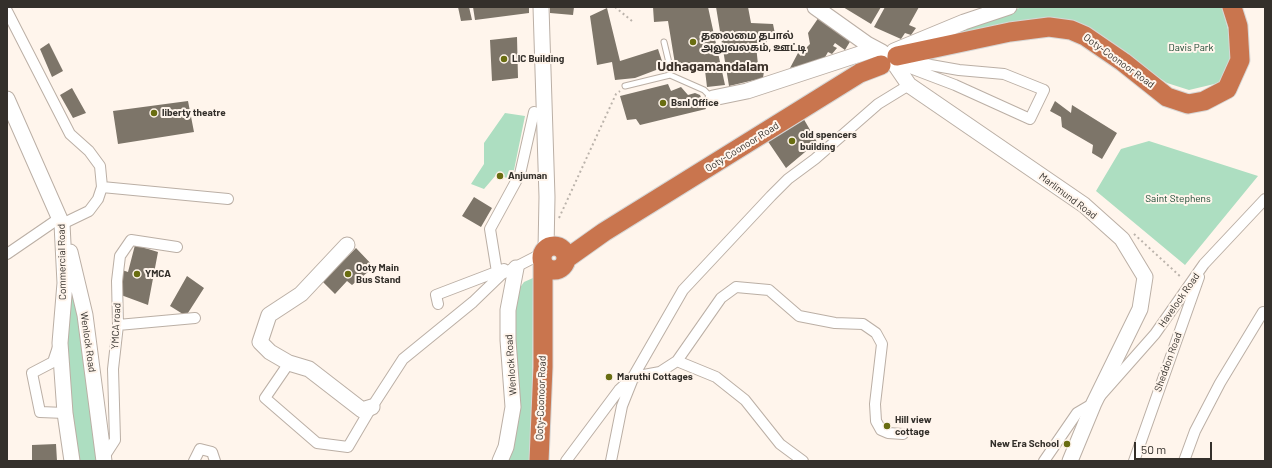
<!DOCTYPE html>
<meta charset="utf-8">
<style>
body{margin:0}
#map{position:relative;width:1272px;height:468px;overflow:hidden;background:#fff5ec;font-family:Barlow,sans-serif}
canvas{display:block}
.frame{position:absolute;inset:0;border:8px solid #34302b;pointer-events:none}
.scale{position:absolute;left:1134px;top:442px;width:78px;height:18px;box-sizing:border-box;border:2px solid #34302b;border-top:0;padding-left:5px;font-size:12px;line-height:14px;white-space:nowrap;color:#34302b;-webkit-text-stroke:3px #fff5ec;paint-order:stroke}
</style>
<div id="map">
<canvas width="1272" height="468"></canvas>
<div class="frame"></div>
<div class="scale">50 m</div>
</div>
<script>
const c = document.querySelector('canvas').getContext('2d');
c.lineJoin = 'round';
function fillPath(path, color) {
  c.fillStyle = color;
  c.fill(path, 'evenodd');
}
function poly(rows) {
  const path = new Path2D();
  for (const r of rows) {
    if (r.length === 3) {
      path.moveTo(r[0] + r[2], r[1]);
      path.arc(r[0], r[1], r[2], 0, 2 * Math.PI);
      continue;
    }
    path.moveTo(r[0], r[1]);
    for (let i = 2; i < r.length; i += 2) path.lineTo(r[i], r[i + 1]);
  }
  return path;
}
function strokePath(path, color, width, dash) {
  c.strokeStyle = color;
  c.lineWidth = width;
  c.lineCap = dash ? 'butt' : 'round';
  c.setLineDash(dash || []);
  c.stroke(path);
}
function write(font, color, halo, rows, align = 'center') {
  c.font = font + ' Barlow,"Noto Sans Tamil",sans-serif';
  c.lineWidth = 4;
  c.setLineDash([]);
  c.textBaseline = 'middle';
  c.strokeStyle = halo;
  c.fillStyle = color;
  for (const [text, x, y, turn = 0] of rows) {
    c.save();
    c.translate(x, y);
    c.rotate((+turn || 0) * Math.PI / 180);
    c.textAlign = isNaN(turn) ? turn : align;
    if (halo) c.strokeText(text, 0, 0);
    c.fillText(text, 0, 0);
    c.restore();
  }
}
fillPath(poly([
 [1022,7,1222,7,1233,48,1227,81,1189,90,1167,83,1079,25,937,41,945,35],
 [505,113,525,116,514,170,507,178,496,175,484,189,471,184,484,164,484,143],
 [1149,141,1258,176,1185,265,1096,191,1121,149],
 [533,278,532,461,505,461,516,293,524,282],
 [65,284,80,305,104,461,72,461]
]), '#addec1');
fillPath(poly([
 [458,7,469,7,472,20,461,21],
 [473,7,529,7,529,13,475,20],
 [550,7,574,7,573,15,550,13],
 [653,7,708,7,725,85,707,87,704,62,675,64,668,21,654,22],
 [716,7,748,7,751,23,773,24,775,34,766,37,767,42,756,45,758,65,768,64,769,69,764,71,763,78,729,86],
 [843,7,881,7,871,24],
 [885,7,919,7,909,25,916,28,911,35,905,33,901,39,874,27],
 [607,8,620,61,658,49,664,67,635,78,615,80,612,62,597,65,590,16],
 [819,17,851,40,845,50,835,43,833,46,837,48,832,54,828,52,824,59,790,68,798,53,801,56,803,51,810,44,808,33],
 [517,37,518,78,492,81,490,40],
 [49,43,63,71,52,77,40,49],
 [668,84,671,91,681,87,688,95,695,93,700,95,706,109,640,125,636,119,627,120,620,96],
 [72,88,86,113,73,118,60,95],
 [188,101,194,132,118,144,113,111],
 [1055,101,1071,113,1072,105,1117,133,1102,159,1092,153,1093,145,1062,127,1061,117,1050,111],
 [802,116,817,142,786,168,767,140],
 [474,197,492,208,481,227,462,216],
 [135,245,158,252,148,305,121,295,123,282,120,280,122,270,128,272],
 [356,248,374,267,352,285,347,281,335,294,323,282],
 [187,276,204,288,186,316,170,306],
 [56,444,57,461,32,461,32,445]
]), '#7d7569');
const lane = poly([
 [664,42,670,67],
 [625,86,670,75,704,90,712,98]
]);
const street = poly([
 [7,11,70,134,89,151,100,166,102,187,98,199,89,211,62,224],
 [897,63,955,85,1030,119,1044,90,1004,74,959,70,902,60],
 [102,187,228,199],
 [7,254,61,217],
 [497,272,490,229,520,174,534,112],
 [438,304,436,295,504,269],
 [118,325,195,318],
 [58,347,53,362,32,373,40,412,65,413],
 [677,361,716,377,745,400,780,444,803,461],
 [289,363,265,398,317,443,348,447,368,413,403,359,473,302,502,274,543,253],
 [903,434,888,433,881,430,876,421,875,404,882,344,876,333,863,324,835,323,799,316,769,290,736,287,721,298,677,361,660,372,633,377,683,290,771,196,788,179,815,159,878,104,909,85],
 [104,457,115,440,113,369,118,325,117,281,120,256,131,240,177,247],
 [194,461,200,449,212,452,215,461],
 [566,461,619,390,633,377],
 [611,461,622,406,632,381],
 [1044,461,1077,413,1094,403,1155,334,1204,264,1265,199],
 [1134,461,1199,277],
 [1184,461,1195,431,1220,383,1263,312]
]);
const secondary = poly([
 [541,7,547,197,546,249],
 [815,7,867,44,882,52],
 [894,51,964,22,1009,7],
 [896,66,909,85,1084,205,1122,239,1145,277,1140,309,1094,403,1070,461],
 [713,98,747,91,875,49],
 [7,99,62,224,65,283,60,343,65,413,72,461],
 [347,245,301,294,269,315,260,342,270,352,289,363,309,369,362,410,372,407],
 [70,252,85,315,104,461],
 [500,461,506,447,513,407,508,340,508,310,516,268]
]);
const highway = poly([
 [897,56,1010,32,1049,27,1071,30,1085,36,1123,62,1167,97,1188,104,1204,101,1227,89,1240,60,1238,26,1232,7],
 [554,258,12],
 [566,259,604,232,860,73,881,65],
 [539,461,543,367,543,263]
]);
strokePath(lane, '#bbafa5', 7);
strokePath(street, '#bbafa5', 12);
strokePath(secondary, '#bbafa5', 17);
strokePath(highway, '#d6d6d5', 21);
strokePath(poly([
 [615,7,632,21],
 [559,218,616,94,620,91],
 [1134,234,1182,278]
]), '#bbb3ab', 2, [2, 3]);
strokePath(lane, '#fff', 5);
strokePath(street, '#fff', 10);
strokePath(secondary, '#fff', 15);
strokePath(highway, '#c9754e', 19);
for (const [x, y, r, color] of [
 [693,42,4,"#696d11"],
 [504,59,4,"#696d11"],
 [663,103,4,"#696d11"],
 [154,113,4,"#696d11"],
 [792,141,4,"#696d11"],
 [500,176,4,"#696d11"],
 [137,274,4,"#696d11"],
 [348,274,4,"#696d11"],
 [609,377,4,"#696d11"],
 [887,426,4,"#696d11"],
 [1067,444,4,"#696d11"]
]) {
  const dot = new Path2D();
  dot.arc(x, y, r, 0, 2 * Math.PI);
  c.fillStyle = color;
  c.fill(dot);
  strokePath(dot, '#fff5ec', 1.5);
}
write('bold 10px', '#34302b', '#fff5ec', [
 ["தலைமை தபால்",701,36],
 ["அலுவலகம், ஊட்டி",701,48],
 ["LIC Building",512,59],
 ["Bsnl Office",671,103],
 ["liberty theatre",162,113],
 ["old spencers",800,135],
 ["building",800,147],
 ["Anjuman",508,176],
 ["Ooty Main",356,268],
 ["Bus Stand",356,280],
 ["YMCA",145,274],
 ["Maruthi Cottages",617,377],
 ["Hill view",895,420],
 ["cottage",895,432],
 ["New Era School",1059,444,"right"]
], 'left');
write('10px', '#15432d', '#fff5ec', [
 ["Davis Park",1191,48],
 ["Saint Stephens",1178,199]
]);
write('10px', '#34302b', '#fff5ec', [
 ["Ooty-Coonoor Road",1119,61,36],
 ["Ooty-Coonoor Road",742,147,-32],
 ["Marlimund Road",1068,196,37],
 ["Commercial Road",62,262,-91],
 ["Havelock Road",1179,300,-55],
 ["YMCA road",116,326,-87],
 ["Wenlock Road",88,342,82],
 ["Sheddon Road",1168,362,-70],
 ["Wenlock Road",511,365,-94],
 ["Ooty-Coonoor Road",541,398,-88]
]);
write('bold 14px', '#3d332b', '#fff5ec', [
 ["Udhagamandalam",713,66]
]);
</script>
